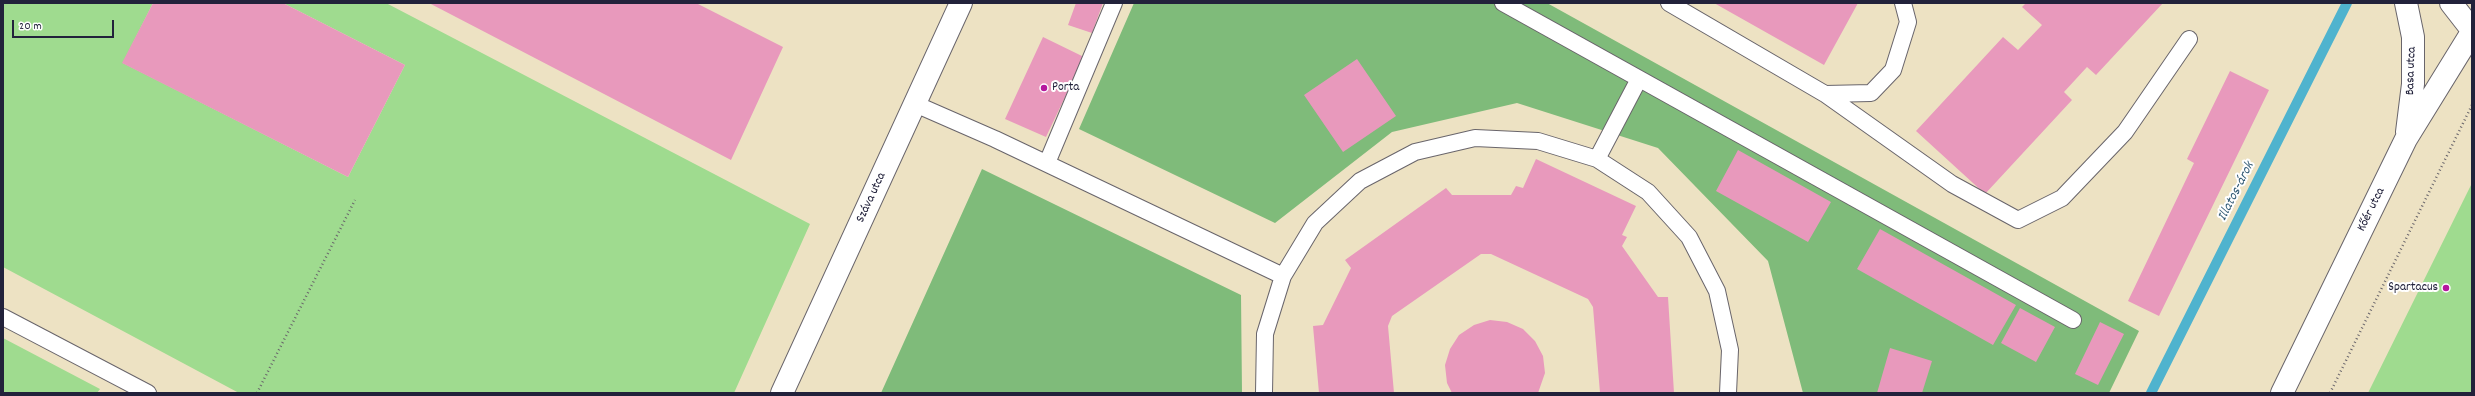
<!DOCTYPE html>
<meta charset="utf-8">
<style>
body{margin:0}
#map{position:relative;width:2475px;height:396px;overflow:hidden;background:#ede2c3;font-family:Dekko,sans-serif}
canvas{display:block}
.frame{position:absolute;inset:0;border:4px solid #22223b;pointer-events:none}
.scale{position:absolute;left:12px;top:20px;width:102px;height:18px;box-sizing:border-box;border:2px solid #22223b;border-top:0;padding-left:5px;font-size:12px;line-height:14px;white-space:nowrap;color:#22223b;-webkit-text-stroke:3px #fff;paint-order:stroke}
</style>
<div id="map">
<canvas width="2475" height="396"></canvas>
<div class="frame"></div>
<div class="scale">20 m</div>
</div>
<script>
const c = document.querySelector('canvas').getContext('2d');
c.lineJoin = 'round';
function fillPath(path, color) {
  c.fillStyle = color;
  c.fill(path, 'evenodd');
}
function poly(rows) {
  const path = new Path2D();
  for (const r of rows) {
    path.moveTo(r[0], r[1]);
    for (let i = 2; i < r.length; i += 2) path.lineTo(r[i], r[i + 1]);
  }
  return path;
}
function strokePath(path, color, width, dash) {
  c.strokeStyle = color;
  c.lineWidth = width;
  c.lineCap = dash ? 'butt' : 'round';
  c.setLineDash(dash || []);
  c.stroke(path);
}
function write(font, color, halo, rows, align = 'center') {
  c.font = font + ' Dekko,sans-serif';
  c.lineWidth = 4;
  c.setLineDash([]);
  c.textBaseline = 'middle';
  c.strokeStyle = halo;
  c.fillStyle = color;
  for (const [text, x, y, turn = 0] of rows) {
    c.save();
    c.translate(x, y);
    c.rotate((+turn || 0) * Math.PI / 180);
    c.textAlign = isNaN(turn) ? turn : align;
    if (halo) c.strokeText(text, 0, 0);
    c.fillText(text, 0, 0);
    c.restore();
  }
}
fillPath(poly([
 [3,3,153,3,123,63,348,177,405,65,283,3,386,3,810,224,734,393,239,393,3,267],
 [2472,183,2472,393,2368,393],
 [3,338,100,389,97,393,3,393]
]), '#9fdb8f');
fillPath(poly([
 [1134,3,1547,3,2139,331,2109,393,1803,393,1768,261,1658,148,1517,103,1392,132,1275,223,1079,129],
 [982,169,1241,295,1242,393,881,393]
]), '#7fbb7a');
strokePath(poly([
 [2151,393,2347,3]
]), '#4fb3ce', 10);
fillPath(poly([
 [153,3,283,3,405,65,348,177,122,63],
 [429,3,696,3,783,47,731,160],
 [1076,3,1103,3,1092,33,1068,25],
 [1714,3,1858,3,1824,65],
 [2026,3,2163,3,2096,75,2087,67,2064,92,2072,100,1985,194,1916,131,2003,37,2018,50,2042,25,2022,7],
 [1043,37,1084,57,1046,137,1005,119],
 [1357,59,1396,116,1343,152,1304,95],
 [2230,71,2269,90,2159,316,2128,301,2194,163,2187,159],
 [1738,150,1831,202,1808,242,1716,191],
 [1536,159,1636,206,1622,235,1627,237,1622,246,1658,297,1668,297,1674,393,1600,393,1593,307,1588,299,1491,254,1481,254,1392,316,1388,326,1394,393,1319,393,1313,326,1323,325,1351,268,1345,260,1446,188,1452,195,1511,195,1516,186,1523,188],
 [1880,229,2016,305,1993,345,1857,269],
 [2020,308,2055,327,2036,362,2001,343],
 [1490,320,1507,322,1523,329,1535,341,1543,356,1545,373,1538,393,1452,393,1447,383,1445,365,1450,349,1459,335,1474,325],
 [2100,322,2124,334,2098,385,2075,374],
 [1890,348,1932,361,1922,393,1877,393]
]), '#e899bc');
const service = poly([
 [1503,3,2073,320],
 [1669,3,1825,94,1871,93,1893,70,1908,22,1903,3],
 [1825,94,1952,184,2018,220,2062,198,2125,132,2189,39],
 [915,104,995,139,1283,276],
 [1597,159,1639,79],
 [1047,163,1114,3],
 [3,317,148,393],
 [1264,393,1265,334,1283,276,1315,223,1360,181,1415,152,1475,138,1538,141,1597,159,1648,192,1689,237,1717,291,1730,350,1728,393]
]);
const minor = poly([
 [782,393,961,3]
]);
const tertiary = poly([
 [2406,3,2413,37,2413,84,2407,132],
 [2451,3,2472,30],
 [2282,393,2406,139,2472,32]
]);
strokePath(service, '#69656b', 18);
strokePath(minor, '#69656b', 24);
strokePath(tertiary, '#69656b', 24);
strokePath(poly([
 [257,393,355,200],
 [2330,393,2472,105]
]), '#69656b', 2.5, [1, 3]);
strokePath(service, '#fff', 16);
strokePath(minor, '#fff', 22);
strokePath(tertiary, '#fff', 22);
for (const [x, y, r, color] of [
 [1044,88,4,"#b5179e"],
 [2446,288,4,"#b5179e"]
]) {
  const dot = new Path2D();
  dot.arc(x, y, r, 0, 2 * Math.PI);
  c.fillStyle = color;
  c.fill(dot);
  strokePath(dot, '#fff', 1.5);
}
write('13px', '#22223b', '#fff', [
 ["Basa utca",2412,71,-88],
 ["Száva utca",872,198,-65],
 ["Kőér utca",2372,210,-64]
]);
write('13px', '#22223b', '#fff', [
 ["Porta",1052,88],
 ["Spartacus",2438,288,"right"]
], 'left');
write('italic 14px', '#345c76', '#fff', [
 ["Illatos-árok",2237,192,-63]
]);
</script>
